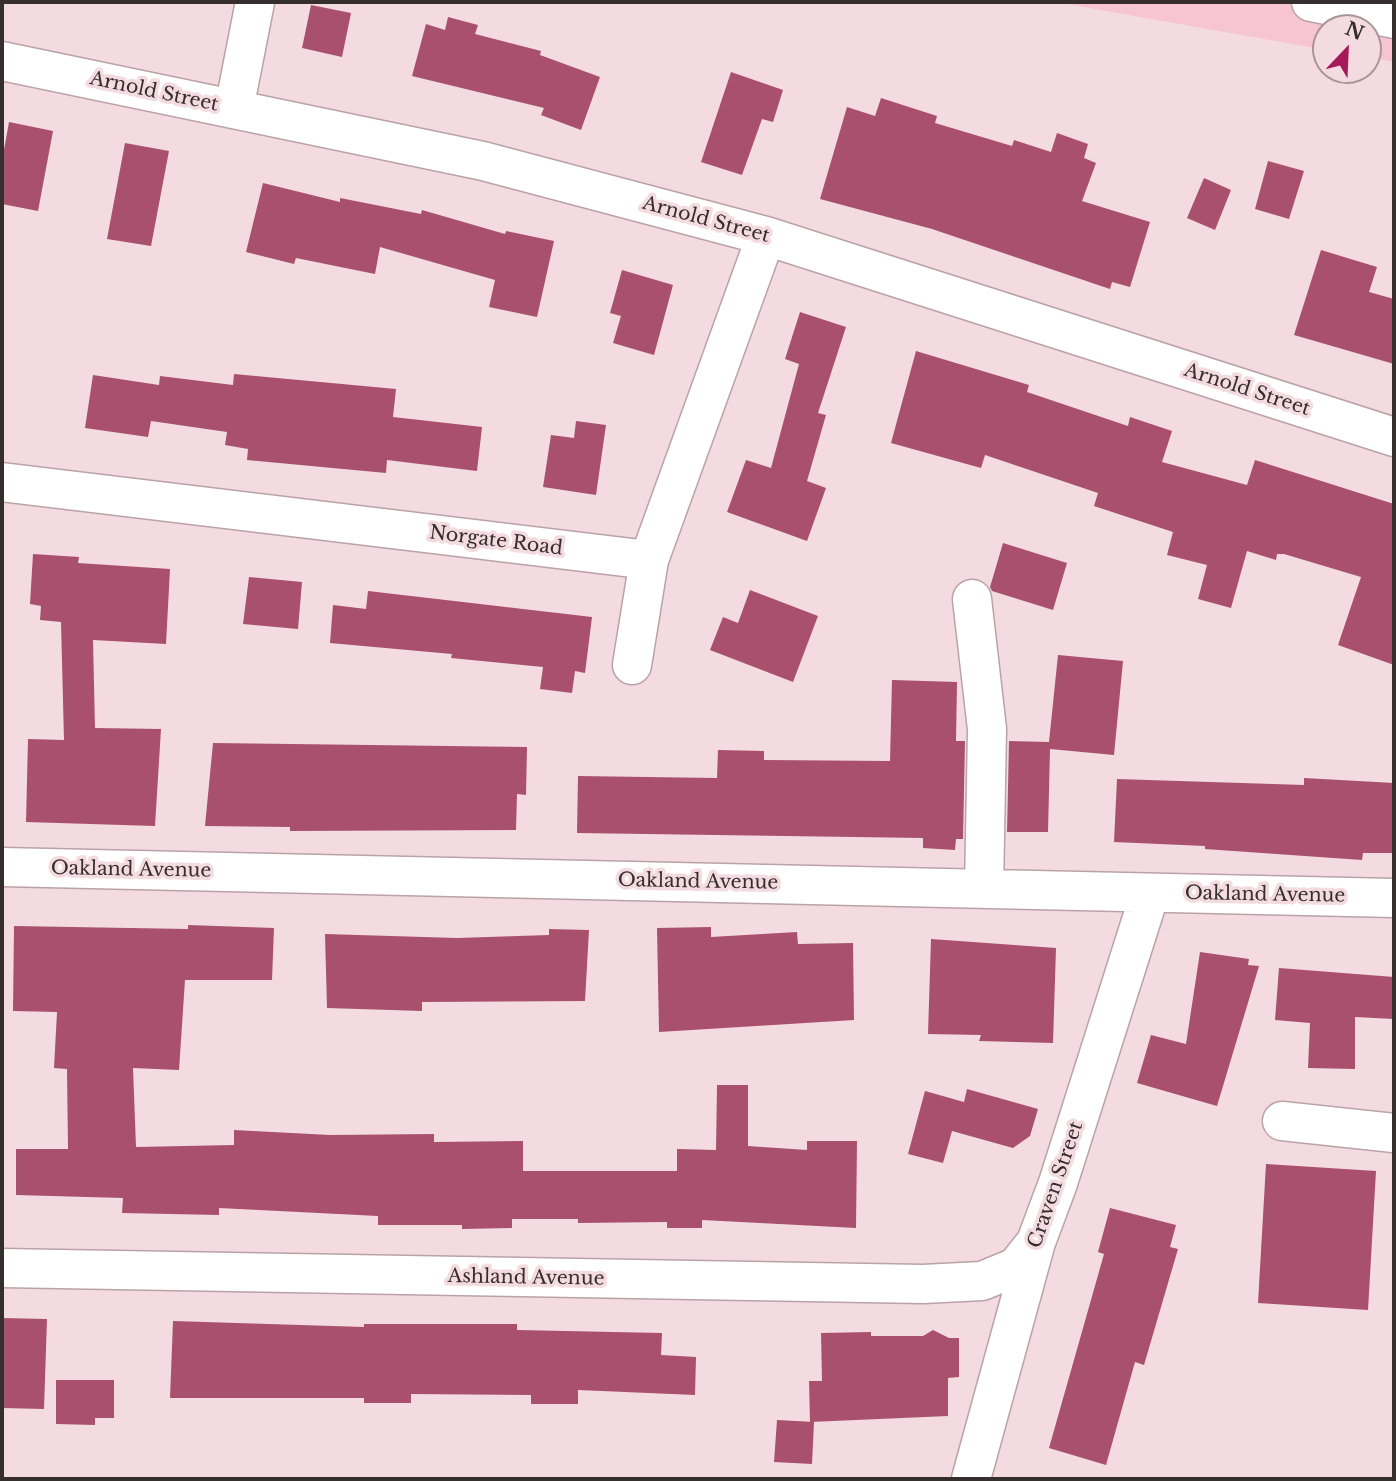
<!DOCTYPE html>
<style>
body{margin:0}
#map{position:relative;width:1396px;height:1481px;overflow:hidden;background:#f3dbe1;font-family:"Libre Baskerville",serif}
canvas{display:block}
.frame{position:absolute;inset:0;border:4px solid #362d2f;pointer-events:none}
.north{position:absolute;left:1312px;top:14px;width:70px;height:70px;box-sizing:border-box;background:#f3dbe1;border:2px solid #a7959a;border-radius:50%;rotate:23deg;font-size:19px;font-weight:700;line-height:28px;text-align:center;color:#362d2f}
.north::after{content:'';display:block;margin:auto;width:24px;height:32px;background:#a6185a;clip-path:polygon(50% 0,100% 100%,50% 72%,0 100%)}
</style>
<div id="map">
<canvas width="1396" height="1481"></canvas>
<div class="frame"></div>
<div class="north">N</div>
</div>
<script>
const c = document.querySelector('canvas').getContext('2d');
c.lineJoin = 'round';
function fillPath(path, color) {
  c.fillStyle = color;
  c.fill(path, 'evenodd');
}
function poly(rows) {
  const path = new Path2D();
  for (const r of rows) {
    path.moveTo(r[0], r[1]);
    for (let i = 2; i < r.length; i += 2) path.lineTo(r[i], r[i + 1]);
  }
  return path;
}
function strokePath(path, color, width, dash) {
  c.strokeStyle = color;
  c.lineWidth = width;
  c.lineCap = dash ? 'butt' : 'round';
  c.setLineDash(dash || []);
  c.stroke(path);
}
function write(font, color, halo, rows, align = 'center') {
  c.font = font + ' "Libre Baskerville",serif';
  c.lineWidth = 7;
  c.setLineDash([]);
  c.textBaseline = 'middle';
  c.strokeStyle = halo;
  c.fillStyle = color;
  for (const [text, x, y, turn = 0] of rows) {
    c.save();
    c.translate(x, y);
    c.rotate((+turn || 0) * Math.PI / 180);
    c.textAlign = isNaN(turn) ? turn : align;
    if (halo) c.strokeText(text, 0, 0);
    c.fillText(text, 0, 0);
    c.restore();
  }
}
fillPath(poly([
 [1056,2,1394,2,1394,62,1368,57,1368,28,1326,28,1326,50]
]), '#f7c4d2');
fillPath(poly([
 [311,5,351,13,342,57,302,48],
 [448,17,478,25,475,34,541,51,540,55,600,77,581,130,541,115,544,108,412,76,426,24,445,30],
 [731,72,783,90,773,122,762,119,742,175,701,162],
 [881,98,937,116,935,123,1012,146,1014,140,1051,152,1057,133,1088,144,1084,158,1096,163,1082,201,1150,222,1130,287,1112,282,1110,289,932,229,820,199,847,107,875,116],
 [9,122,53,131,38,211,2,204,2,161],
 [125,143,169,151,151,246,107,239],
 [1268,161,1304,171,1289,219,1255,209],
 [1204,178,1231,190,1215,230,1187,218],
 [263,183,340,202,340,198,421,214,422,210,505,234,506,231,554,241,537,317,489,307,495,280,380,247,375,274,296,258,294,264,246,252],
 [1321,250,1377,267,1369,292,1394,299,1394,364,1294,335],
 [622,270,673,285,654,355,613,343,621,316,610,313],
 [800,312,846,327,818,413,826,415,807,481,826,488,807,541,727,512,746,460,771,468,799,364,785,359],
 [916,351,1029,385,1027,392,1128,426,1130,417,1172,431,1162,462,1247,485,1255,460,1394,504,1394,665,1338,645,1361,577,1284,554,1277,554,1276,560,1247,551,1231,608,1198,599,1207,565,1167,555,1173,532,1094,506,1098,493,985,455,981,468,891,443],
 [234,374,396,389,393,417,482,427,477,471,387,460,386,473,247,460,248,449,225,445,227,432,151,421,148,437,85,428,93,375,159,385,160,376,233,385],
 [576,421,606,425,596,495,543,487,551,435,574,438],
 [1003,543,1067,563,1053,610,992,591,990,587],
 [33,554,79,557,78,563,170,569,166,644,93,640,95,728,161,729,155,826,26,822,28,739,64,740,61,622,40,620,41,606,30,604],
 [249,577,302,582,298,629,243,624],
 [750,590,818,616,793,682,710,650,723,617,738,623],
 [368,591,592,617,585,673,575,671,572,693,540,689,543,667,451,658,452,654,330,643,333,605,366,609],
 [1058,655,1123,661,1114,755,1050,749,1048,832,1007,832,1009,741,1049,742],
 [892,680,957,682,956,741,965,741,963,839,956,839,955,850,923,848,923,838,577,833,578,776,717,778,718,750,764,751,764,760,890,761],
 [213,743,527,747,526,795,517,794,516,830,290,831,290,827,205,826],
 [1304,778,1394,783,1394,853,1363,853,1362,860,1205,849,1205,846,1114,842,1117,779,1304,785],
 [188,925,274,928,272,980,185,980,179,1070,133,1068,136,1147,234,1145,234,1130,330,1135,434,1134,434,1142,523,1141,523,1171,677,1171,677,1149,716,1150,717,1085,748,1085,748,1146,807,1150,807,1141,857,1141,856,1228,702,1220,702,1228,667,1228,667,1222,578,1223,578,1219,512,1219,512,1228,462,1229,462,1225,378,1225,378,1216,219,1208,219,1215,122,1213,123,1198,16,1195,16,1149,68,1149,67,1069,54,1068,57,1012,13,1011,14,926,188,929],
 [711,927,711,937,797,932,798,944,853,943,854,1020,659,1032,657,928],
 [549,929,589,930,585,1001,422,1002,422,1011,327,1008,325,934,457,938,549,935],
 [931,939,1056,948,1053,1043,979,1041,981,1035,928,1034],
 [1200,952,1249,959,1248,965,1259,966,1217,1106,1137,1083,1151,1035,1186,1044],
 [1279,968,1394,977,1394,1019,1355,1017,1355,1069,1308,1068,1310,1023,1275,1020],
 [967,1089,1038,1109,1030,1136,1013,1148,952,1131,943,1163,908,1154,925,1091,964,1102],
 [1266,1164,1376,1171,1368,1310,1258,1303],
 [1110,1208,1176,1225,1170,1247,1178,1249,1144,1365,1135,1362,1106,1465,1049,1448,1104,1254,1098,1252],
 [2,1318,47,1319,44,1409,2,1408],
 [173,1321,364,1327,364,1324,517,1324,517,1330,662,1333,661,1355,696,1357,695,1395,578,1390,578,1404,531,1404,531,1395,411,1394,411,1403,364,1403,364,1398,170,1398],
 [933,1330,949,1338,959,1338,959,1377,948,1378,948,1416,810,1422,809,1381,822,1381,821,1333,871,1332,871,1336,923,1336],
 [56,1380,114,1380,114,1418,95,1418,95,1425,56,1424],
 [777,1420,814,1422,812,1464,774,1462]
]), '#a9506f');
const minor = poly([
 [1311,2,1394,19],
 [2,61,483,161,766,236,1394,437],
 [234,109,255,2],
 [2,482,649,560,766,236],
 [972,599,987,729,984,889],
 [632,665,649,560],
 [2,867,1394,898],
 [1282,1121,1394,1133],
 [2,1268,923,1284,982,1281,1016,1267,1036,1242],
 [971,1479,1036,1242,1058,1183,1150,893]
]);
strokePath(minor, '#baa2a8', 41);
strokePath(minor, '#fff', 38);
write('19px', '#362d2f', '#f3dbe1', [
 ["Arnold Street",154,92,12],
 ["Arnold Street",706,220,15],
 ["Arnold Street",1247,390,18],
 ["Norgate Road",496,541,7],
 ["Oakland Avenue",131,870,1],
 ["Oakland Avenue",698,882,1],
 ["Oakland Avenue",1265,895,1],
 ["Craven Street",1056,1185,-71],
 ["Ashland Avenue",526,1278,1]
]);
</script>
